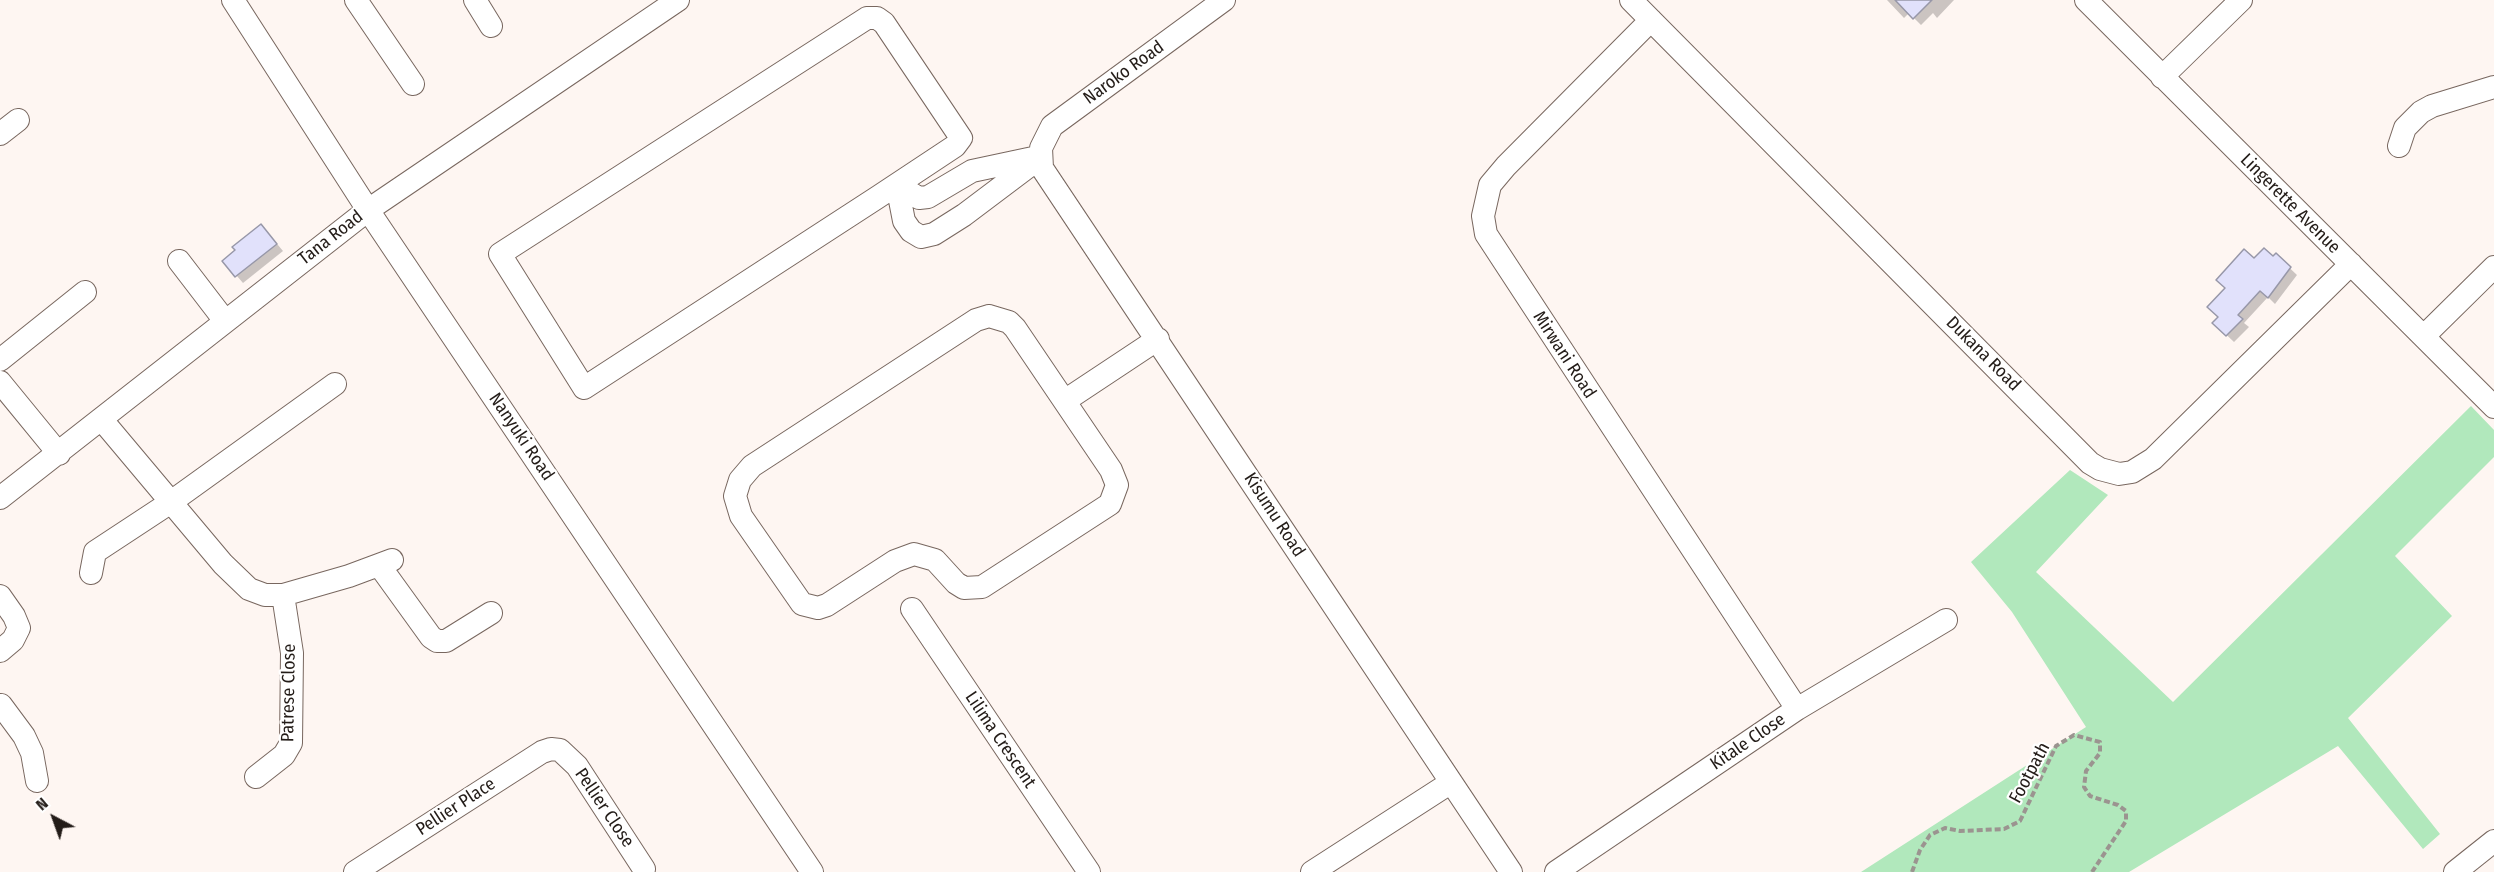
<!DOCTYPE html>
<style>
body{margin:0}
#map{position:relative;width:2494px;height:872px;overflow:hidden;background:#fef6f2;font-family:"Fira Sans Condensed",sans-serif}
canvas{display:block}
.north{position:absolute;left:24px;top:788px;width:60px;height:60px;-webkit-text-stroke:4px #fff;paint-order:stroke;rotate:319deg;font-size:16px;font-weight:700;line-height:24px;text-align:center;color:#231c18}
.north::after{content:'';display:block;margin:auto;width:21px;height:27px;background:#231c18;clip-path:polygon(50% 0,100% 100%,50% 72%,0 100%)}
</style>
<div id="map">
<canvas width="2494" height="872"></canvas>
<div class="north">N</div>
</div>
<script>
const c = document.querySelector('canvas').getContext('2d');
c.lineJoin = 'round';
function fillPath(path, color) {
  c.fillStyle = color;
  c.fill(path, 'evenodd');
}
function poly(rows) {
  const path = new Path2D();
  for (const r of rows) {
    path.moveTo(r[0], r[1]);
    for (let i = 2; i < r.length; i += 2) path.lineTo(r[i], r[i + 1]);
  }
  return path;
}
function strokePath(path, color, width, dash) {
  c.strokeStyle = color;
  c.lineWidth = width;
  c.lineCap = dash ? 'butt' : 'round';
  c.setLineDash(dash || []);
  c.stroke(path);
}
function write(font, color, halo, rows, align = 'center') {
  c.font = font + ' "Fira Sans Condensed",sans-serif';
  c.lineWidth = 4.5;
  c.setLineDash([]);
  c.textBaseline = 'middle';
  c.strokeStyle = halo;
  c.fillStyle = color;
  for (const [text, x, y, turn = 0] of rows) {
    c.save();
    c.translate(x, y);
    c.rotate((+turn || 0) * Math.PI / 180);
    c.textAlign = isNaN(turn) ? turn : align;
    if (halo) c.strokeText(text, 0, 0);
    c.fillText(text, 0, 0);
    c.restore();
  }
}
fillPath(poly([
 [2471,406,2494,430,2494,457,2395,556,2452,616,2348,718,2440,834,2423,849,2338,746,2129,872,1861,872,2086,727,2012,612,1971,562,2070,470,2108,495,2036,572,2173,702]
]), '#b1e8bc');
fillPath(poly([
 [1887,0,1954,0,1937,18,1933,13,1921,25,1909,13,1904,18],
 [268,233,283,251,243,283,224,261],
 [2276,255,2297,275,2275,304,2268,297,2244,323,2249,327,2234,342,2214,323,2254,261,2273,258]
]), '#0003');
const building = poly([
 [1895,0,1932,0,1913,19,1895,0],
 [261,224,277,244,235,277,222,261,235,250,232,247,261,224],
 [2264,248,2273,256,2276,253,2291,267,2268,298,2260,291,2238,315,2243,319,2226,336,2212,323,2218,317,2207,307,2225,288,2216,280,2244,249,2254,258,2264,248]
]);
fillPath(building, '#e1e1fb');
strokePath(building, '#9797a8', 1.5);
const minor = poly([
 [233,0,368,210,812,872],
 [356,0,413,84],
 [475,0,491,26],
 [1224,0,1052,126,1041,148,1042,168,1511,872],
 [1631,0,2090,463,2100,469,2119,474,2132,472,2153,459,2351,264],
 [2086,0,2494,407],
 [867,18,877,18,884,23,961,138,955,146,878,197,584,388,500,254,867,18],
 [1651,20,1506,166,1490,185,1483,216,1486,234,1797,709],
 [2162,77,2241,0],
 [0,134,18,120],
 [2399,146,2405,128,2421,112,2432,106,2494,87],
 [897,185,904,221,911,231,921,237,934,234,964,215,1041,157],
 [897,185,919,198,928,197,972,171,1033,158],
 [179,261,225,321],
 [989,316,1009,322,1015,328,1111,470,1117,485,1110,504,982,587,964,588,956,583,935,560,914,554,895,561,827,605,818,608,802,604,741,516,735,496,740,480,752,466,976,320,989,316],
 [2424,336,2494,267],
 [0,360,85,292],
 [0,382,59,454],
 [1066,400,1158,339],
 [102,420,223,564,249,589,265,595,283,595,349,576,392,560],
 [0,498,368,210,678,0],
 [379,565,431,637,437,641,446,641,491,613],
 [91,573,95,552,171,502,335,384],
 [0,596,14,616,19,628,13,640,0,651],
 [912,609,1089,872],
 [1,705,24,736,32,753,37,781],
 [256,777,284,755,291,743,292,653,283,595],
 [355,872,542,752,551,749,560,750,577,766,644,869],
 [1312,872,1450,783],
 [1556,872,1797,709,1946,620],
 [2455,872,2494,841]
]);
strokePath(minor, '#78675f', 24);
strokePath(poly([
 [1912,872,1920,850,1930,835,1945,828,1960,831,2004,829,2020,821,2056,746,2074,735,2100,742,2100,753,2086,771,2084,787,2090,796,2118,805,2126,811,2126,821,2092,872]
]), '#9b9490', 4, [6, 3]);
strokePath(minor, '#fff', 22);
write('18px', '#231c18', '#fff', [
 ["Naroko Road",1124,73,-36],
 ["Lingerette Avenue",2290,204,45],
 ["Tana Road",331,238,-38],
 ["Dukana Road",1983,354,45],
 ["Mirwani Road",1564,355,57],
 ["Nanyuki Road",521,437,56],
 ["Kisumu Road",1274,515,57],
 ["Patrese Close",289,693,-89],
 ["Lilima Crescent",1000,740,56],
 ["Kitale Close",1748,742,-34],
 ["Footpath",2030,773,-62],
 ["Pellier Place",456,807,-33],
 ["Pellier Close",604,808,56]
]);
</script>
